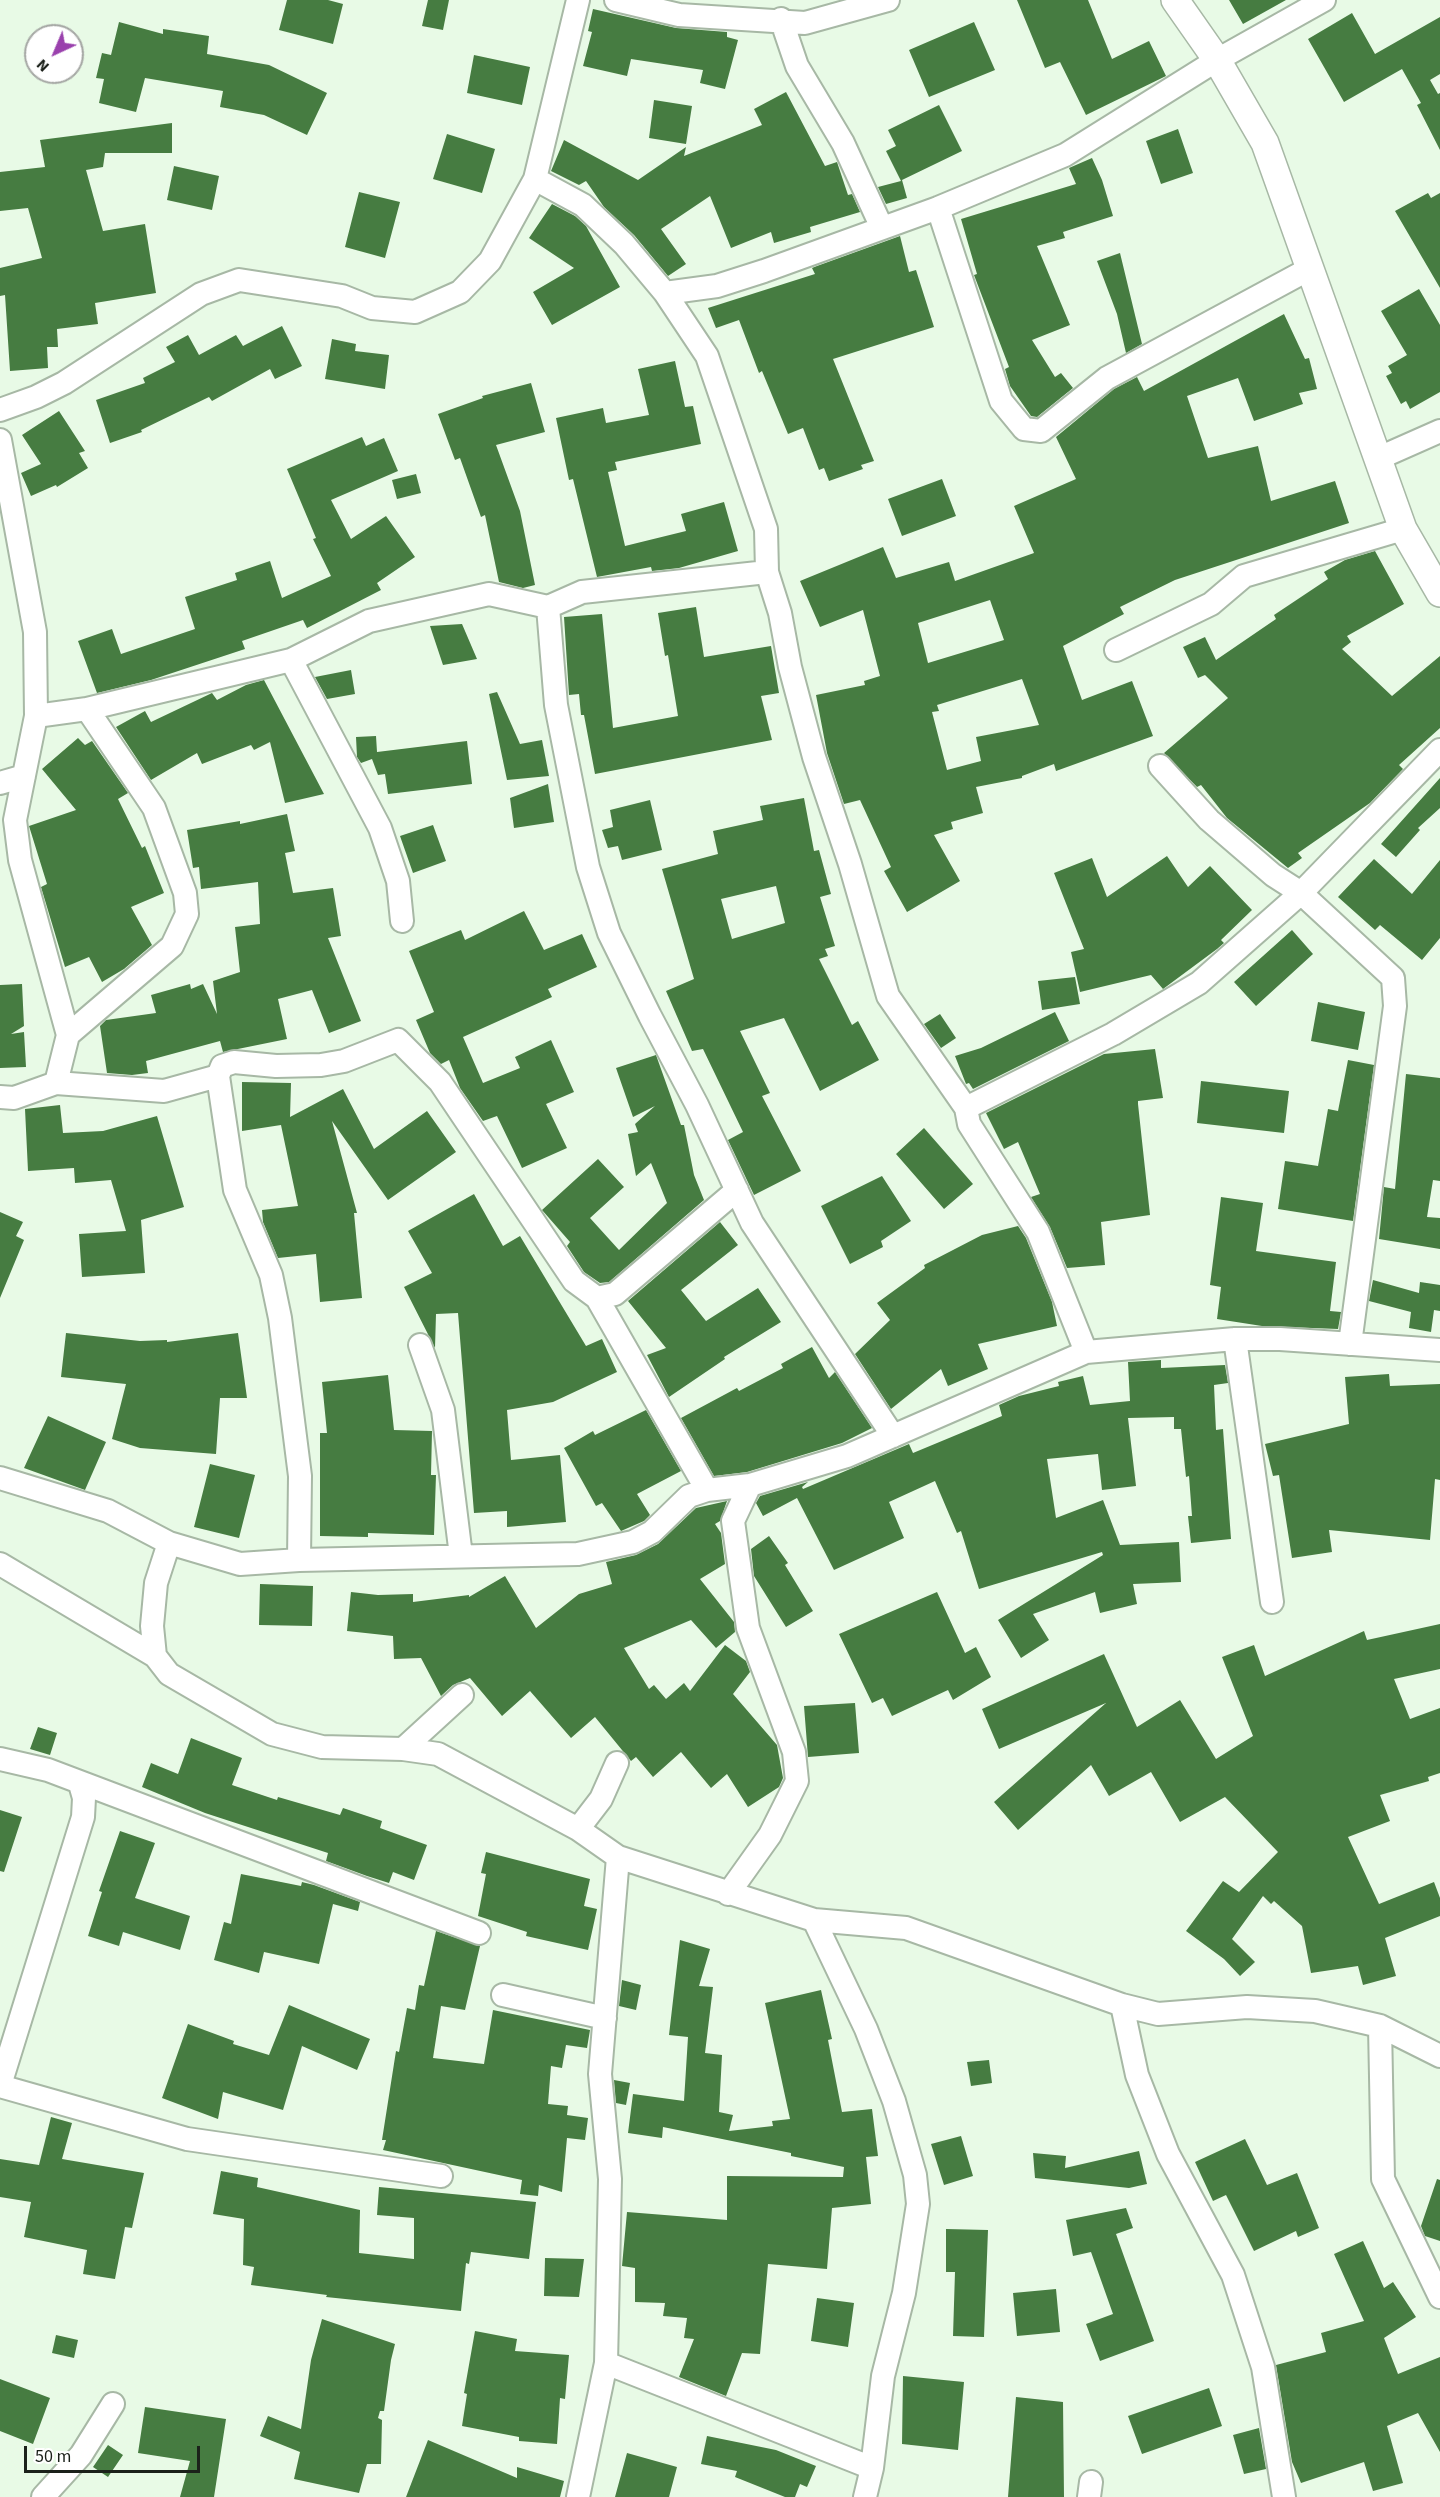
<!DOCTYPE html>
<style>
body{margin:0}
#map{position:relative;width:1440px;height:2497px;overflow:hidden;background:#e8fae6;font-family:"Source Sans 3",sans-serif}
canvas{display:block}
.north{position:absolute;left:24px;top:24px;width:60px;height:60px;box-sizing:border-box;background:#fff;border:2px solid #a4a6a3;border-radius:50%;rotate:224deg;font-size:16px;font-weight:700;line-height:24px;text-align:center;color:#1b211a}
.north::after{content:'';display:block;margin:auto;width:21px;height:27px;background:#9a41ad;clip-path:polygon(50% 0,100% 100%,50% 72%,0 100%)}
.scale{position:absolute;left:24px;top:2446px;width:176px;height:27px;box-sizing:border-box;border:3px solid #1b211a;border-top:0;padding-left:8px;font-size:18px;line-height:21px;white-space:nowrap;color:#1b211a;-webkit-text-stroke:4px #fff;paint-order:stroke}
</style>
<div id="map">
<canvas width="1440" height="2497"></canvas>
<div class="north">N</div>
<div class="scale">50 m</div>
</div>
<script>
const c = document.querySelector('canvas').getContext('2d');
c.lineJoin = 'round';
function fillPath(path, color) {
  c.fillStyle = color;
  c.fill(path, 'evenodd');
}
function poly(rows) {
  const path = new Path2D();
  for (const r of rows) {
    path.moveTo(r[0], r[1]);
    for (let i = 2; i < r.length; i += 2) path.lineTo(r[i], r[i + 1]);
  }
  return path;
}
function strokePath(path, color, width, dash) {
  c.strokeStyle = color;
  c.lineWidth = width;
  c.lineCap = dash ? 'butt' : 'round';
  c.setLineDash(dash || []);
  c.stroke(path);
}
fillPath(poly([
 [287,0,328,0,343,4,333,44,279,30],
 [428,0,449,0,443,30,422,26],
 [1017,0,1088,0,1112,59,1149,41,1166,76,1086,115,1060,62,1045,68],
 [1229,0,1286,0,1243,24],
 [593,9,676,28,727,32,727,37,738,40,725,89,700,83,703,70,631,59,627,76,583,66,592,32,588,31],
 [1352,13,1375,54,1440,17,1440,74,1430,80,1438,94,1440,93,1440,150,1417,105,1421,103,1402,69,1344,102,1308,39],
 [119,22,163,34,163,29,209,36,207,54,269,65,327,93,307,135,264,115,220,107,223,91,145,78,136,112,99,103,104,79,96,78,102,53,111,55],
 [974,22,995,70,929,97,909,50],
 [474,55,530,67,522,105,467,93],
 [786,92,825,166,837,162,848,195,852,194,860,212,810,227,811,232,774,243,771,232,731,248,710,196,661,229,686,264,668,276,634,235,604,207,586,181,579,185,551,171,564,140,638,180,686,147,684,156,762,125,754,109],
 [654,100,692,106,686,144,649,138],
 [939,105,962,151,902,180,907,198,886,204,878,187,901,181,886,151,896,146,888,130],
 [172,123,172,153,105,153,103,167,86,170,103,231,145,224,156,293,95,303,98,324,57,329,58,347,47,347,48,368,10,371,5,295,0,296,0,268,42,258,28,208,0,211,0,172,45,167,40,140],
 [1178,129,1193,173,1161,184,1146,141],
 [447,134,495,149,482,193,433,179],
 [1092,158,1102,180,1113,216,1063,232,1065,238,1037,246,1070,325,1032,340,1055,377,1061,373,1073,388,1037,417,1031,416,1010,386,1005,369,1009,367,974,275,977,274,961,219,1076,184,1069,168],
 [174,166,219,176,212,210,167,200],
 [359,192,400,202,385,258,345,247],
 [1428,193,1431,198,1440,193,1440,288,1395,211],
 [552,204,575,216,586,226,620,287,552,325,533,292,574,268,529,238],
 [900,236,909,272,916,270,934,327,833,359,874,461,861,465,863,469,829,481,824,468,819,470,803,428,788,434,762,371,759,373,739,320,716,328,708,308,815,274,812,268,817,266],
 [1120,253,1142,344,1126,353,1117,314,1097,261],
 [1419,289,1440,325,1440,392,1410,409,1406,401,1401,404,1386,376,1392,373,1388,366,1407,355,1381,311],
 [1284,314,1305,359,1309,358,1317,389,1299,393,1303,404,1254,421,1238,378,1187,396,1208,458,1258,446,1271,501,1335,481,1349,523,1175,580,1120,607,1124,614,1063,646,1082,700,1132,681,1153,736,1056,771,1054,764,1022,776,1022,778,976,787,983,813,951,822,953,829,934,835,960,881,907,912,884,871,891,867,860,800,844,804,827,753,816,695,865,685,864,681,880,676,863,610,820,627,800,581,883,547,896,578,949,562,955,581,1034,553,1014,506,1076,479,1056,437,1114,389,1137,377,1144,391],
 [990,600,1004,640,928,663,918,623],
 [1022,679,1039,725,976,737,981,761,947,770,932,712,939,711,937,705],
 [282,326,302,366,275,379,270,369,212,401,209,397,141,430,142,432,110,443,96,400,145,383,143,378,175,362,166,347,188,335,199,355,236,335,243,346],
 [332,339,356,344,355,351,389,355,385,389,325,379],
 [675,361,685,407,693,406,701,444,615,462,617,470,608,472,625,546,686,531,681,514,724,502,738,551,679,568,652,571,651,567,597,577,573,479,569,480,556,418,603,408,606,423,649,415,638,369],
 [531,383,545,432,496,445,520,511,535,585,523,588,499,582,485,515,481,517,460,458,455,460,438,414,483,398,482,396],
 [59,411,85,451,79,453,88,468,57,487,56,485,31,496,21,473,41,464,22,435],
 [362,437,366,446,384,438,398,471,331,500,351,539,386,516,415,557,377,583,381,590,307,628,303,620,242,641,245,649,151,680,97,693,78,641,112,629,121,654,195,629,185,597,237,580,235,573,270,561,282,598,331,576,313,539,316,538,287,469],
 [416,474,421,493,397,499,392,480],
 [942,479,956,516,902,536,888,499],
 [1375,551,1404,604,1347,636,1351,642,1342,649,1392,696,1440,656,1440,728,1399,765,1403,769,1370,803,1298,853,1302,858,1288,868,1227,818,1201,785,1197,787,1164,753,1228,698,1205,675,1198,678,1183,647,1205,637,1216,660,1276,619,1274,615,1328,579,1324,572,1345,560],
 [696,607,704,657,771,646,779,693,761,696,772,740,595,774,584,715,581,715,579,694,569,695,564,617,602,614,613,728,678,716,668,655,665,656,658,613],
 [462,624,477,659,443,665,430,626],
 [351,670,355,694,327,699,315,677],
 [264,680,324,794,285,803,270,742,254,750,251,745,202,764,197,753,151,780,116,727,145,711,151,722,212,693,217,700,246,685],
 [497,692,520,744,542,740,549,776,507,780,489,694],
 [376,736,377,752,467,741,472,784,388,794,385,774,378,775,372,759,361,763,357,757,356,737],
 [78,738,85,745,92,741,128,793,118,799,142,848,145,846,164,893,131,907,152,945,124,969,102,982,89,957,65,967,41,887,47,884,29,826,76,810,42,769],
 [1440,778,1440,808,1418,828,1420,830,1396,857,1381,844],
 [548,784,554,822,514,828,510,798],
 [804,798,814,851,819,850,831,894,820,897,835,946,825,949,828,956,819,959,852,1025,858,1021,879,1060,820,1091,784,1018,740,1031,770,1093,762,1096,801,1171,754,1195,728,1140,743,1132,703,1049,692,1051,666,991,694,979,662,869,718,854,713,831,763,820,760,806],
 [776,886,785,923,732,939,721,899],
 [650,800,662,850,622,860,618,846,608,848,602,830,613,827,610,810],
 [287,814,295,851,285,853,293,893,333,888,341,936,328,938,361,1021,329,1033,312,990,278,999,287,1039,223,1052,220,1041,146,1061,148,1073,132,1075,107,1073,100,1026,106,1020,156,1013,151,995,190,984,191,989,203,984,217,1014,213,981,240,972,235,927,260,924,258,882,201,889,199,867,193,868,187,830,240,821,240,824],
 [433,825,446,861,413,873,400,836],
 [1167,856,1188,887,1210,866,1252,910,1221,940,1224,943,1217,949,1163,989,1151,975,1080,992,1071,952,1084,949,1054,873,1092,858,1107,897],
 [1374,859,1412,894,1440,860,1440,938,1422,960,1380,925,1375,930,1338,897],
 [524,911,544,950,582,934,597,967,548,989,552,997,463,1037,483,1083,520,1068,515,1057,551,1040,574,1092,546,1104,567,1148,522,1168,497,1116,483,1121,460,1088,449,1060,441,1064,430,1053,416,1020,434,1012,409,951,461,930,465,940],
 [1292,930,1313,954,1256,1006,1234,982],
 [1075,977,1080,1004,1042,1010,1038,981],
 [22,984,24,1026,11,1034,24,1032,26,1067,0,1068,0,985],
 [1318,1002,1365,1012,1358,1050,1311,1041],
 [1055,1012,1069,1041,973,1089,969,1083,966,1084,955,1056,981,1048],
 [940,1014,956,1038,941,1048,924,1024],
 [1155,1049,1163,1098,1138,1101,1138,1104,1150,1215,1101,1222,1105,1265,1067,1268,1050,1227,1031,1197,1040,1194,1018,1142,1004,1149,986,1113,1104,1054],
 [656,1055,681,1125,684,1125,694,1175,704,1200,609,1282,600,1283,584,1272,567,1246,570,1242,542,1210,598,1159,624,1187,590,1218,619,1250,667,1203,651,1163,636,1176,628,1134,638,1132,635,1124,655,1106,633,1117,616,1068],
 [1348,1060,1374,1065,1353,1221,1278,1209,1285,1161,1318,1166,1328,1109,1338,1111],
 [1406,1074,1440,1078,1440,1181,1433,1180,1427,1217,1440,1218,1440,1249,1379,1239,1384,1187,1395,1189],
 [1201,1081,1289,1091,1284,1133,1197,1123],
 [242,1082,291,1083,290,1117,343,1089,374,1149,427,1111,456,1152,388,1200,332,1121,357,1213,354,1213,362,1298,320,1302,316,1254,278,1258,263,1222,262,1210,298,1206,281,1125,242,1131],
 [60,1105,63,1133,103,1131,157,1116,184,1207,141,1220,145,1273,82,1277,79,1234,126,1231,111,1180,75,1183,74,1168,28,1171,25,1109],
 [924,1128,973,1184,944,1209,896,1154],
 [882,1176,911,1221,881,1241,883,1247,850,1264,821,1206],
 [474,1194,503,1246,520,1236,586,1346,602,1339,617,1372,553,1402,507,1410,511,1460,560,1455,566,1522,507,1527,507,1511,474,1513,458,1313,436,1314,435,1348,404,1287,432,1273,408,1231],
 [1221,1197,1263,1203,1256,1251,1336,1262,1330,1311,1341,1312,1338,1329,1262,1326,1217,1319,1221,1287,1210,1285],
 [0,1212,23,1222,16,1236,24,1240,0,1298],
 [720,1222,738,1245,681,1290,706,1321,758,1288,781,1322,724,1357,725,1359,669,1397,647,1355,666,1348,628,1301],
 [1018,1226,1026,1238,1052,1302,1057,1326,978,1344,988,1369,948,1386,941,1369,891,1409,855,1354,890,1320,877,1303,925,1268,924,1265,982,1235],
 [1373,1280,1419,1293,1420,1282,1440,1285,1440,1311,1434,1310,1431,1332,1409,1328,1411,1312,1369,1301],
 [66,1333,140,1341,167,1340,167,1342,238,1333,247,1398,220,1398,216,1454,140,1448,112,1439,126,1384,61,1377],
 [812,1347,829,1378,835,1372,872,1428,842,1443,747,1472,714,1476,681,1418,737,1388,739,1391,783,1368,781,1364],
 [1161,1360,1161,1368,1225,1365,1228,1383,1214,1385,1216,1430,1223,1429,1231,1539,1191,1543,1188,1516,1192,1516,1189,1476,1186,1477,1181,1429,1174,1429,1174,1417,1128,1418,1136,1486,1102,1490,1098,1454,1047,1459,1056,1518,1103,1500,1120,1545,1179,1542,1181,1582,1133,1584,1137,1604,1100,1613,1095,1592,1033,1614,1049,1640,1021,1658,998,1620,1103,1555,1102,1552,979,1589,961,1531,957,1533,935,1481,889,1502,904,1538,834,1570,797,1498,763,1516,756,1503,760,1496,808,1482,802,1487,803,1489,909,1444,913,1453,1002,1416,999,1405,1019,1396,1059,1386,1058,1382,1083,1376,1090,1405,1130,1401,1128,1362],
 [1389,1374,1390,1386,1440,1384,1440,1480,1435,1479,1430,1540,1329,1530,1332,1552,1292,1558,1279,1475,1273,1476,1265,1444,1349,1424,1345,1377],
 [388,1375,394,1430,432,1431,431,1475,436,1475,434,1535,368,1533,368,1537,320,1536,320,1433,327,1433,322,1382],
 [646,1410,681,1471,637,1494,650,1515,644,1521,621,1531,602,1503,596,1506,564,1448,593,1431,595,1435],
 [48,1416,106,1442,85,1490,24,1468],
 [210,1464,255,1475,239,1538,194,1527],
 [727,1501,720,1521,715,1524,721,1533,725,1564,700,1579,734,1622,735,1632,716,1648,691,1620,624,1648,649,1689,654,1685,666,1699,684,1683,690,1691,725,1645,746,1661,750,1672,733,1694,777,1745,783,1778,779,1787,748,1807,727,1774,711,1788,681,1752,653,1777,636,1757,631,1761,595,1717,571,1738,530,1691,502,1716,470,1678,453,1685,441,1696,421,1658,394,1659,393,1636,347,1631,351,1592,378,1595,413,1594,413,1602,469,1595,469,1597,505,1576,536,1628,579,1594,612,1584,606,1562,636,1555,658,1544,696,1508],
 [769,1536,788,1563,785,1565,813,1611,786,1627,754,1576,751,1549],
 [260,1584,313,1586,312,1626,259,1625],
 [937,1592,965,1653,976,1647,991,1677,953,1700,948,1690,892,1716,883,1698,872,1703,839,1634],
 [1440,1624,1440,1669,1394,1679,1410,1719,1440,1708,1440,1773,1428,1777,1429,1781,1380,1795,1390,1821,1348,1837,1379,1904,1434,1882,1440,1898,1440,1916,1385,1938,1396,1976,1363,1985,1358,1966,1311,1973,1302,1926,1274,1901,1271,1904,1263,1896,1232,1939,1255,1962,1240,1976,1224,1959,1186,1931,1223,1881,1239,1892,1278,1852,1225,1797,1180,1822,1151,1772,1109,1796,1091,1765,1018,1830,994,1802,1106,1703,999,1749,982,1709,1104,1654,1137,1727,1180,1700,1216,1759,1253,1736,1222,1657,1254,1645,1265,1676,1364,1631,1367,1640],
 [855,1703,859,1753,808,1757,804,1706],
 [38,1727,57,1733,50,1755,30,1749],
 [191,1738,242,1758,232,1785,277,1800,278,1797,340,1815,343,1808,382,1821,380,1828,427,1845,414,1880,393,1872,389,1883,367,1876,326,1861,328,1853,205,1813,142,1787,151,1763,178,1774],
 [0,1810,22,1817,4,1872,0,1871],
 [120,1831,155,1843,135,1898,190,1916,180,1950,123,1932,119,1946,88,1936,102,1892,99,1891],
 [486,1852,590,1879,584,1906,597,1909,588,1950,526,1936,527,1932,478,1916,486,1874,481,1873],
 [241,1874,301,1886,302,1882,314,1885,360,1902,358,1911,333,1904,319,1964,264,1952,259,1973,214,1960,224,1922,231,1924],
 [436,1931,480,1946,465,2010,441,2006,433,2058,484,2064,493,2010,590,2030,587,2048,566,2045,562,2068,551,2066,548,2104,568,2106,567,2115,588,2118,585,2140,567,2138,562,2192,539,2185,538,2196,520,2194,522,2180,383,2150,386,2140,382,2140,396,2051,399,2052,407,2008,415,2010,419,1985,424,1986],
 [680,1940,710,1949,699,1986,713,1987,705,2053,722,2055,719,2112,733,2115,729,2131,773,2126,772,2121,790,2119,765,2003,821,1990,832,2039,828,2040,842,2112,872,2109,878,2156,866,2157,871,2204,832,2208,827,2269,768,2264,760,2354,742,2353,726,2396,679,2377,694,2339,684,2338,687,2318,663,2316,665,2303,635,2302,635,2268,622,2266,627,2212,727,2220,727,2176,843,2177,844,2167,791,2156,791,2153,663,2127,662,2138,628,2133,633,2094,684,2101,688,2037,669,2035],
 [622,1980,641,1985,636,2010,619,2006],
 [289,2005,370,2039,357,2070,302,2046,283,2110,223,2092,218,2119,162,2098,188,2024,234,2041,233,2044,269,2055],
 [989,2060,992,2083,971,2086,967,2062],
 [614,2080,630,2083,626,2105,616,2103],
 [51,2117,72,2123,62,2159,144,2173,132,2228,125,2227,115,2279,83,2274,87,2250,24,2237,31,2202,0,2197,0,2159,39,2165],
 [961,2136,973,2176,944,2185,931,2144],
 [1245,2139,1267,2185,1297,2173,1319,2228,1298,2237,1296,2231,1254,2251,1226,2195,1213,2201,1195,2162],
 [1139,2151,1147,2184,1129,2188,1035,2178,1033,2153,1066,2156,1065,2168],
 [221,2171,258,2178,257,2187,360,2210,359,2253,414,2259,414,2218,377,2215,379,2187,536,2202,529,2259,471,2252,469,2264,466,2263,461,2311,326,2297,327,2295,251,2285,254,2267,243,2265,244,2219,213,2214],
 [1437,2179,1440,2180,1440,2241,1425,2236,1421,2226],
 [1126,2208,1133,2228,1116,2234,1154,2341,1100,2361,1086,2324,1113,2314,1091,2252,1073,2256,1066,2220],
 [946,2229,988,2230,984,2337,953,2336,955,2272,946,2272],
 [1363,2241,1384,2288,1393,2282,1416,2317,1384,2338,1398,2374,1440,2357,1440,2452,1418,2413,1387,2426,1403,2483,1373,2491,1364,2462,1301,2483,1292,2462,1276,2365,1326,2352,1321,2333,1364,2321,1334,2254],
 [545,2258,584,2259,579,2297,544,2296],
 [1056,2289,1060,2332,1017,2336,1013,2293],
 [817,2298,854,2303,848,2347,811,2341],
 [322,2319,395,2344,391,2360,384,2411,380,2411,378,2418,382,2420,381,2464,367,2464,359,2493,294,2479,300,2452,260,2436,268,2416,301,2429,311,2360],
 [475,2331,517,2339,515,2351,569,2355,565,2399,560,2398,557,2444,519,2441,519,2437,462,2426,467,2394,464,2393],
 [56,2335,78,2340,74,2358,52,2353],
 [903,2376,964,2382,958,2450,902,2444],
 [0,2379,50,2398,33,2444,0,2431],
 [1209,2388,1222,2426,1142,2454,1128,2416],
 [1016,2397,1063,2402,1064,2497,1008,2497],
 [145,2407,226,2419,214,2497,180,2497,190,2461,138,2453],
 [1259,2428,1266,2469,1244,2474,1233,2435],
 [707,2436,776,2450,816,2466,807,2487,800,2484,795,2497,785,2497,735,2477,737,2471,701,2464],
 [428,2440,517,2478,517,2467,564,2481,560,2497,406,2497],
 [108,2445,123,2455,108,2477,93,2467],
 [627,2453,677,2467,669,2497,615,2497]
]), '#467c41');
const minor = poly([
 [616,0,679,15,805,23,888,0],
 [781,19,797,66,843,143,882,228],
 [535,179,583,205,624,244,665,293,707,356,766,529,767,572,780,613,790,667,814,757,850,864,888,996,966,1108,969,1124,1038,1232,1086,1352],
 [938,208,1001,401,1024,429,1041,431,1107,378,1311,268],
 [665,293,717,286,764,271,938,208,1065,155,1217,60,1324,0],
 [0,410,36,397,64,383,201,294,239,280,342,296,372,308,415,312,460,292,490,261,535,179,578,0],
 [0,440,35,632,36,716,15,820,20,860,68,1035,56,1083],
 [1379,458,1440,431],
 [548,607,556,705,588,867,609,933,650,1016,697,1105,752,1223,893,1436],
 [1116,650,1211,604,1244,576,1403,529],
 [291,660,380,828,398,881,402,921],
 [36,716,87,709,291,660,369,621,489,594,548,607,582,592,767,572],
 [1160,766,1209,820,1273,875,1301,893,1393,978,1395,1006,1350,1344],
 [0,783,24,776],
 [68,1035,172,946,187,914,185,893,154,808,87,709],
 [0,1097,14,1098,56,1083,164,1091,218,1076],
 [966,1108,1113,1034,1199,983,1301,893,1440,750],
 [597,1298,615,1294,737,1190],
 [1235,1339,1272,1602],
 [420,1345,443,1410,461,1556],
 [0,1478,108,1511,169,1543,240,1564,299,1560,578,1554,633,1542,652,1532,689,1496,707,1490,750,1485,847,1456,1086,1352,1235,1339,1280,1339,1440,1350],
 [299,1560,300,1476,280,1318,271,1275,235,1190,218,1076,222,1066,234,1062,276,1066,321,1065,344,1061,398,1040,440,1082,574,1281,597,1298,707,1490],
 [0,1564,155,1656,169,1674,272,1734,322,1747,403,1749,438,1754,578,1829,618,1857,814,1920,906,1928,1122,2005,1158,2014,1247,2007,1315,2011,1380,2026,1440,2056],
 [155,1656,152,1626,156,1583,169,1543],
 [403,1749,462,1695],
 [0,1759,48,1770,479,1933],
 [578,1829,601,1799,617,1763],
 [728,1894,770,1835,797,1781,794,1752,748,1628,733,1521,750,1485],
 [814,1920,866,2029,894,2101,915,2175,918,2204,904,2293,883,2376,872,2468,865,2497],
 [503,1995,605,2018],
 [1122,2005,1137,2075,1168,2154,1233,2275,1263,2367,1284,2497],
 [1380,2026,1383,2179,1440,2297],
 [0,2085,83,1817,84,1798,80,1784],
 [0,2086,187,2139,441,2176],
 [606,2363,872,2468],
 [43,2497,81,2455,113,2404],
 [578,2497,606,2363,610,2179,600,2074,618,1857],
 [1089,2497,1091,2482]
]);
const tertiary = poly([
 [1175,0,1217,60,1265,143,1403,529,1440,593]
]);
strokePath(minor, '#a7b8a5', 26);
strokePath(tertiary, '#a7b8a5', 30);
strokePath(minor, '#fff', 22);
strokePath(tertiary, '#fff', 27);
</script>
